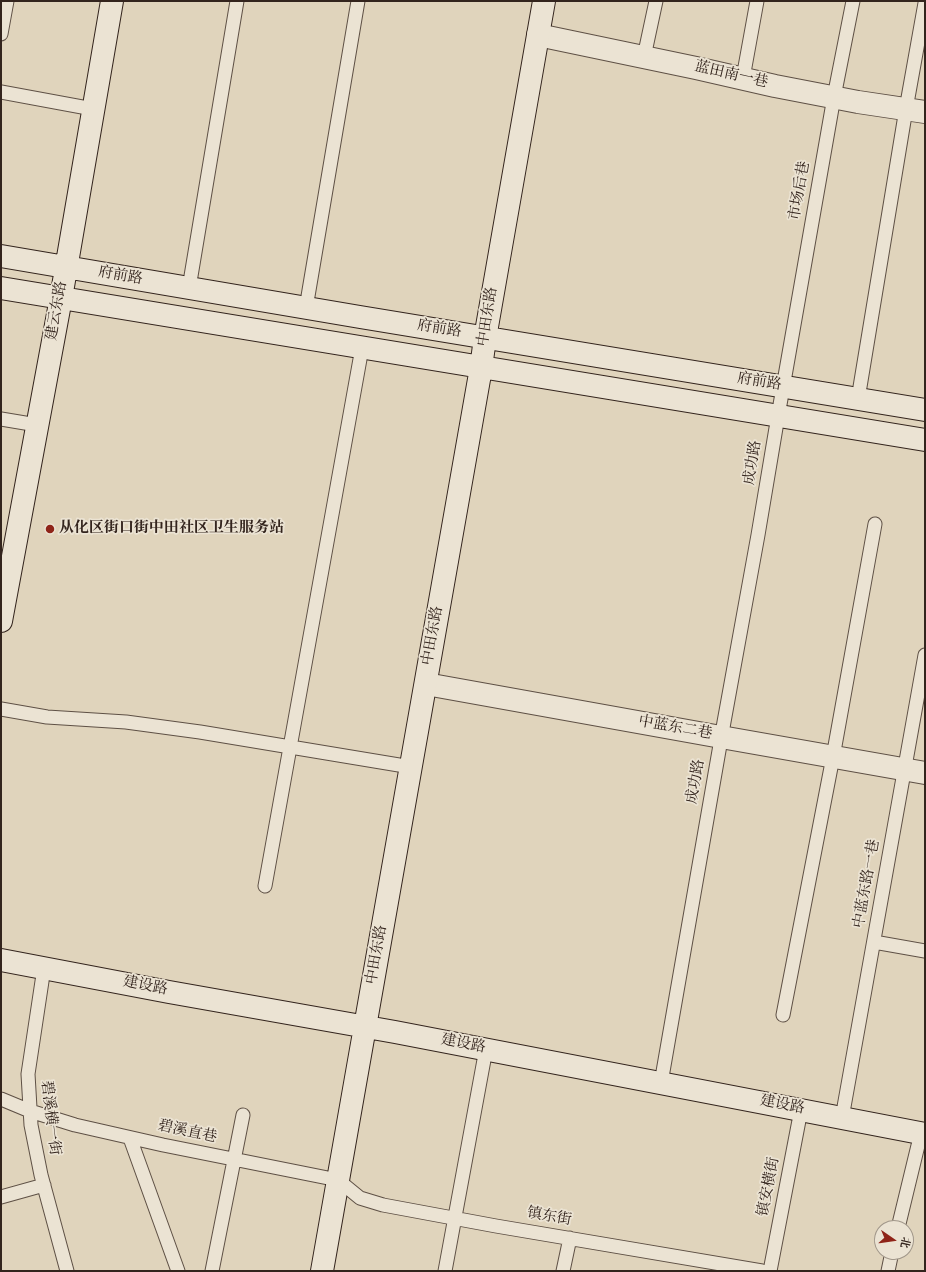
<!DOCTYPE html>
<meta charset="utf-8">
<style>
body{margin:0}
#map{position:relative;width:926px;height:1272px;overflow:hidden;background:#e0d4bc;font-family:"Sorts Mill Goudy","Noto Serif SC",serif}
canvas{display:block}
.frame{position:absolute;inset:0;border:2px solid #33241d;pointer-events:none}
.north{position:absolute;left:874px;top:1220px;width:40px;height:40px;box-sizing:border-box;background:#ebe3d3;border:1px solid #a1978a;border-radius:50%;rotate:103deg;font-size:11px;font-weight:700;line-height:16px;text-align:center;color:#33241d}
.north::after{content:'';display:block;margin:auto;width:14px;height:18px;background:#8f2418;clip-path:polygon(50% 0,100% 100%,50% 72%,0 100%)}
</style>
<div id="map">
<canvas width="926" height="1272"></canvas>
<div class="frame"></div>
<div class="north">北</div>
</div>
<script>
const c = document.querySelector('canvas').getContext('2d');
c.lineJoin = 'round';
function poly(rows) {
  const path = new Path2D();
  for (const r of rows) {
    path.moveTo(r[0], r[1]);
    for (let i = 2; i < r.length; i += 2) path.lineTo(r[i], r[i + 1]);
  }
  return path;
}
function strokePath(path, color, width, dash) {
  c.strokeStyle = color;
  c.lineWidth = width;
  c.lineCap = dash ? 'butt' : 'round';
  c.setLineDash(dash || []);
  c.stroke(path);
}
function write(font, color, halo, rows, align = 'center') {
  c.font = font + ' "Sorts Mill Goudy","Noto Serif SC",serif';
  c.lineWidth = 3.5;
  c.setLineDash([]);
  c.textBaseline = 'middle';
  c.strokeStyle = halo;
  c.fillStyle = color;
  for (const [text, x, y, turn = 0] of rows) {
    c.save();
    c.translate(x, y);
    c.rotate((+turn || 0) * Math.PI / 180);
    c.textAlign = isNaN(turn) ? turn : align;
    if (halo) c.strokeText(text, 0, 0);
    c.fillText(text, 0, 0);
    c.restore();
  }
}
const lane = poly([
 [1,34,7,1],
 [644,57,656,1],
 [743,78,757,1],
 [1,92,93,109],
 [189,288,237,1],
 [306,308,358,1],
 [858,399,906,109,925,3],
 [1,419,37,425],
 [1,709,47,717,126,722,200,732,411,767],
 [265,886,362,348],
 [874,942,925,951],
 [44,968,28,1074,31,1125,41,1175,67,1271],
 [783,1015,833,757,875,524],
 [661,1083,724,722,758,535,778,416,834,97,853,1],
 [1,1099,30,1111,75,1125,163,1145,338,1180,360,1198,383,1205,496,1226,762,1271],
 [842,1118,925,655],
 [130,1138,178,1271],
 [1,1197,44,1185],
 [898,1228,921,1133],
 [212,1271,243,1115],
 [445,1271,486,1049],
 [563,1271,570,1238],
 [770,1271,801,1110],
 [888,1271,892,1252]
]);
const street = poly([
 [538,35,696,68,775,86,858,102,925,112],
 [426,684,721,737,925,773]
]);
const secondary = poly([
 [1,256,360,317,925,410],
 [1,288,925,440],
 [1,621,61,298,112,1],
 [1,960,169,992,395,1032,925,1134],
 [322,1271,481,368,485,338,544,1]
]);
strokePath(lane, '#5e5045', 15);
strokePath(street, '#5e5045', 24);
strokePath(secondary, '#33241d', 24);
strokePath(lane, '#ebe3d3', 13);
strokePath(street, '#ebe3d3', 22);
strokePath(secondary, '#ebe3d3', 22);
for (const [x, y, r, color] of [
 [50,529,5,"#8f2418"]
]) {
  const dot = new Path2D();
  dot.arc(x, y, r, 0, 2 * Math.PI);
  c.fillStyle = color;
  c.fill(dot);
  strokePath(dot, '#ebe3d3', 1.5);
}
write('15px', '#33241d', '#ebe3d3', [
 ["蓝田南一巷",731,76,13],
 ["市场后巷",801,191,-80],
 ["府前路",120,277,10],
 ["建云东路",58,311,-80],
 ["中田东路",489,317,-81],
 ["府前路",439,330,9],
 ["府前路",759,383,9],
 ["成功路",754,463,-81],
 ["中田东路",434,636,-80],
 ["中蓝东二巷",675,729,10],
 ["成功路",697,782,-80],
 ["中蓝东路一巷",868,884,-80],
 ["中田东路",378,955,-80],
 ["建设路",145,987,11],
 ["建设路",463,1045,11],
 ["建设路",782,1106,11],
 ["碧溪横一街",49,1118,83],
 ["碧溪直巷",187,1133,12],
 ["镇安横街",770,1187,-79],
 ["镇东街",549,1218,10]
]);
write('bold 15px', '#33241d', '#ebe3d3', [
 ["从化区街口街中田社区卫生服务站",59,529]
], 'left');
</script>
